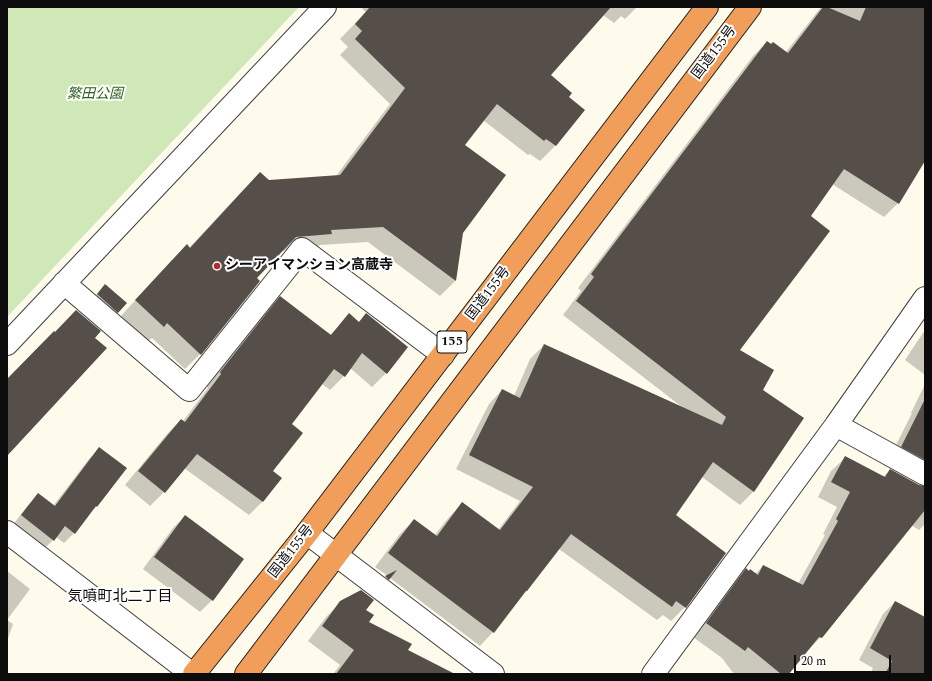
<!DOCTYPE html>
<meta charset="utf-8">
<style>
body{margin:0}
#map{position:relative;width:932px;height:681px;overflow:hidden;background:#fefbec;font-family:Spectral,serif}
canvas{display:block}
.frame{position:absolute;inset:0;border:8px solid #0c0c0c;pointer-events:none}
.scale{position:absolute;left:794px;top:655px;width:97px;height:18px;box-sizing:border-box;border:2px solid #0c0c0c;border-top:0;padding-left:5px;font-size:12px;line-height:14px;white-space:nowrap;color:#0c0c0c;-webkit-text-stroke:3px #fff;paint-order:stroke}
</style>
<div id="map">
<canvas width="932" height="681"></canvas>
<div class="frame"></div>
<div class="scale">20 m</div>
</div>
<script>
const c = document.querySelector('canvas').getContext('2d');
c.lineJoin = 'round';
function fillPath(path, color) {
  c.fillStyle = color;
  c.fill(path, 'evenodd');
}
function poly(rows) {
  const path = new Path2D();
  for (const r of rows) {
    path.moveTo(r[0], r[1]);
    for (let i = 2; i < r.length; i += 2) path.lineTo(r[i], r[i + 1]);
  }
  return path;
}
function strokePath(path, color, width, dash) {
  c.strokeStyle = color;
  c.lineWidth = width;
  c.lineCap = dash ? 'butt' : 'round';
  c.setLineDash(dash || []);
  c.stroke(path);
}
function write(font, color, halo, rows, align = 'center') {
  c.font = font + ' Spectral,"Noto Sans JP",serif';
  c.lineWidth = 4;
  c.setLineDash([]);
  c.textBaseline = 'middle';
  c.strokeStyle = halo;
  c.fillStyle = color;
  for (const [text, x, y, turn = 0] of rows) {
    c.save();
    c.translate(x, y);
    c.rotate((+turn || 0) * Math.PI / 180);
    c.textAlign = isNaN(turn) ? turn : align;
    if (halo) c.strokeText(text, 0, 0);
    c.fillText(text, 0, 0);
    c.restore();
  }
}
fillPath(poly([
 [7,7,299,7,7,317]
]), '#d0e7b7');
fillPath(poly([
 [364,7,637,7,625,19,621,16,614,23,603,15,549,75,567,97,584,110,555,146,540,161,530,154,528,155,483,120,464,145,462,232,455,281,440,296,368,242,320,245,315,249,281,251,256,278,200,354,185,369,152,338,148,341,121,316,171,261,189,248,245,188,268,181,336,176,390,104,340,55,348,47,340,39,366,12,362,9],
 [821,7,925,7,925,160,898,203,884,217,832,184,809,216,739,350,762,390,803,418,753,492,740,505,702,477,675,515,725,553,685,607,671,621,663,615,657,620,559,549,493,632,480,646,390,578,372,596,369,594,388,576,375,567,400,534,414,520,434,536,449,517,463,503,498,530,520,501,456,469,489,404,502,390,514,396,530,359,544,345,682,407,563,315,581,291,578,288,753,56,767,42,786,52],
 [105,285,126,303,112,318,91,301],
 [280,297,330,335,349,315,358,323,367,314,407,347,386,373,372,387,350,368,344,376,330,390,322,384,291,424,271,471,263,501,249,515,184,468,164,492,150,506,125,485,167,434,181,420,183,421,208,388,206,386,266,311],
 [925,330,925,375,905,360],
 [925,384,925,524,919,530,911,525,821,637,807,651,788,674,734,674,722,658,693,637,732,584,746,570,755,574,763,566,798,584,825,535,823,534,837,507,818,497,831,471,846,457,883,477,890,470,919,486,923,487,922,481,888,461,912,413,911,413],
 [99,449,97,506,87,516,74,533,64,543,56,537,42,551,12,526,28,505,39,495,53,506,89,459],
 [185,516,212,600,200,612,143,569,173,528],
 [7,571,30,589,7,620,13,624,7,641],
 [341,602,365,610,367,622,407,651,453,674,333,674,340,665,308,641,326,617],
 [895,602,925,619,925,674,870,674,873,668,859,660,883,614]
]), '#0003');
fillPath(poly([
 [370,7,611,7,551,75,572,93,569,97,585,110,556,146,546,139,544,141,497,104,465,145,506,175,463,233,456,281,383,227,331,230,332,234,296,237,257,278,260,281,201,355,167,323,164,327,135,300,187,244,190,248,260,172,269,180,340,175,405,88,355,39,362,31,355,24],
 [823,7,827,7,860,21,866,7,925,7,925,161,899,204,844,169,811,216,830,231,740,350,774,370,763,390,804,418,754,492,713,462,676,515,726,553,686,608,676,601,672,607,571,534,527,591,526,591,494,633,388,553,414,519,437,536,462,502,500,530,533,487,469,455,502,389,520,398,544,344,722,425,726,417,576,301,594,277,591,274,767,41,771,44,773,42,788,53],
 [105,284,127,303,118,313,97,294],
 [280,296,331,335,349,313,359,322,366,313,408,347,387,374,362,353,345,377,334,369,292,424,303,433,273,471,282,478,263,502,197,454,165,493,138,471,181,419,185,422,221,374,220,372],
 [76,310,101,331,95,338,107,348,7,456,7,379,54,331,55,332],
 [925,399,925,460,901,447],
 [99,447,127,468,97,507,96,506,75,534,65,526,54,541,21,515,38,493,55,506],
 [845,456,885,477,890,469,919,485,925,486,925,510,822,638,819,637,789,674,781,674,748,647,745,651,706,623,746,568,749,571,750,569,758,575,763,565,803,585,838,521,836,519,850,492,831,482],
 [185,515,244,559,213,601,154,557],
 [397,570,389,580,385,576],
 [361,590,374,600,366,610,374,615,369,622,412,644,408,650,455,674,336,674,354,650,322,626,340,601],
 [895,601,925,617,925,674,885,674,892,661,870,648]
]), '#554e49');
const minor = poly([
 [64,283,189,390,302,249,443,355],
 [7,344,325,7],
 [836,425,925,474],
 [7,532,192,674],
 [307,533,336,555,493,674],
 [653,674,836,425,925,298]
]);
const highway = poly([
 [194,674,307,533,707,7],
 [246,674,750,7]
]);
strokePath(minor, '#3f3f3f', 24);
strokePath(highway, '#1d1d1d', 24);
strokePath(minor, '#fff', 22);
strokePath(highway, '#f09e59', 22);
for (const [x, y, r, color] of [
 [217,266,4,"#b8292f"]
]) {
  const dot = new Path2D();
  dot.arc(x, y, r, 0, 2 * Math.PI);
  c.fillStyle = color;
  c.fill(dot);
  strokePath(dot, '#fff', 1.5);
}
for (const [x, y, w] of [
 [452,342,30]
]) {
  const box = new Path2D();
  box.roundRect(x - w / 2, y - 11, w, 22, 3);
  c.fillStyle = '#fff';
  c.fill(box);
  strokePath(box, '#0c0c0c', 1);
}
write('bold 13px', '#0c0c0c', null, [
 ["155",452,342]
]);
write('14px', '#0c0c0c', '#fff', [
 ["国道155号",715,53,-53],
 ["国道155号",489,294,-53],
 ["国道155号",292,552,-52]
]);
write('italic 14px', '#2d621f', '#fff', [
 ["繁田公園",95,95]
]);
write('bold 14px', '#0c0c0c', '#fff', [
 ["シーアイマンション高蔵寺",225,266]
], 'left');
write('15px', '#0c0c0c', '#fff', [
 ["気噴町北二丁目",120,598]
]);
</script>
